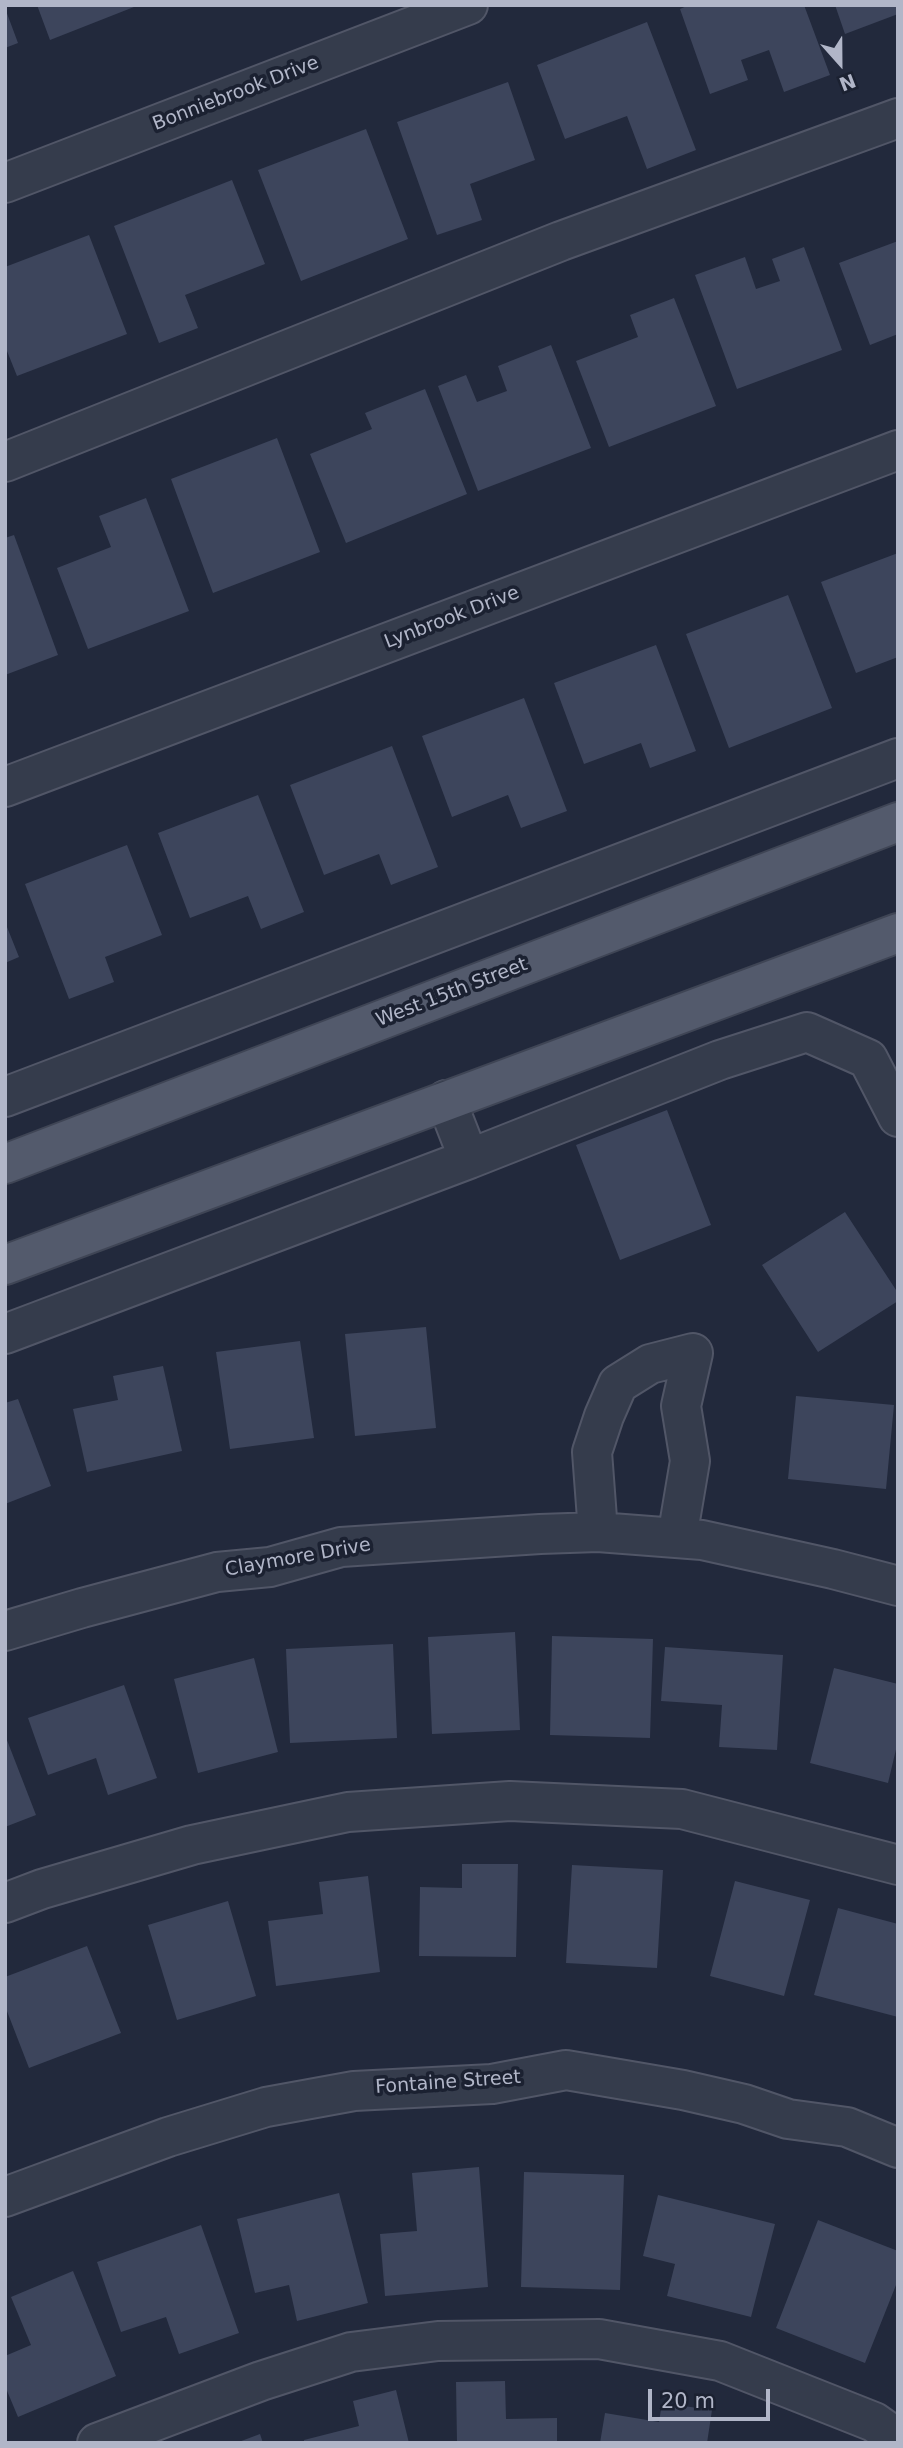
<!DOCTYPE html>
<style>
body{margin:0}
#map{position:relative;width:903px;height:2448px;overflow:hidden;background:#22293c;font-family:"DejaVu Sans",sans-serif}
canvas{display:block}
.frame{position:absolute;inset:0;border:7px solid #b1b6c8;pointer-events:none}
.north{position:absolute;left:805px;top:28px;width:70px;height:70px;-webkit-text-stroke:5px #1b2131;paint-order:stroke;rotate:159deg;font-size:19px;font-weight:700;line-height:28px;text-align:center;color:#b1b6c8}
.north::after{content:'';display:block;margin:auto;width:24px;height:32px;background:#b1b6c8;clip-path:polygon(50% 0,100% 100%,50% 72%,0 100%)}
.scale{position:absolute;left:648px;top:2389px;width:122px;height:32px;box-sizing:border-box;border:4px solid #b1b6c8;border-top:0;padding-left:9px;font-size:21px;line-height:24px;white-space:nowrap;color:#b1b6c8;-webkit-text-stroke:5px #1b2131;paint-order:stroke}
</style>
<div id="map">
<canvas width="903" height="2448"></canvas>
<div class="frame"></div>
<div class="north">N</div>
<div class="scale">20 m</div>
</div>
<script>
const c = document.querySelector('canvas').getContext('2d');
c.lineJoin = 'round';
function fillPath(path, color) {
  c.fillStyle = color;
  c.fill(path, 'evenodd');
}
function poly(rows) {
  const path = new Path2D();
  for (const r of rows) {
    path.moveTo(r[0], r[1]);
    for (let i = 2; i < r.length; i += 2) path.lineTo(r[i], r[i + 1]);
  }
  return path;
}
function strokePath(path, color, width, dash) {
  c.strokeStyle = color;
  c.lineWidth = width;
  c.lineCap = dash ? 'butt' : 'round';
  c.setLineDash(dash || []);
  c.stroke(path);
}
function write(font, color, halo, rows, align = 'center') {
  c.font = font + ' "DejaVu Sans",sans-serif';
  c.lineWidth = 7;
  c.setLineDash([]);
  c.textBaseline = 'middle';
  c.strokeStyle = halo;
  c.fillStyle = color;
  for (const [text, x, y, turn = 0] of rows) {
    c.save();
    c.translate(x, y);
    c.rotate((+turn || 0) * Math.PI / 180);
    c.textAlign = isNaN(turn) ? turn : align;
    if (halo) c.strokeText(text, 0, 0);
    c.fillText(text, 0, 0);
    c.restore();
  }
}
fillPath(poly([
 [37,5,139,5,50,40],
 [689,5,804,5,830,75,784,92,769,50,741,60,748,80,710,94,680,9],
 [835,5,898,5,898,14,845,34],
 [5,8,18,43,5,48],
 [647,22,696,150,647,169,627,116,565,139,537,65],
 [508,82,535,160,470,184,482,220,437,235,397,122],
 [366,129,408,239,301,281,258,170],
 [232,180,265,264,185,295,198,328,159,343,114,226],
 [89,235,127,334,17,376,5,346,5,267],
 [898,241,898,334,870,345,839,263],
 [804,247,842,350,737,389,695,275,745,257,756,289,780,281,772,259],
 [674,298,716,406,609,447,576,361,638,337,630,315],
 [551,345,591,448,478,491,438,386,466,375,477,402,507,391,498,366],
 [425,389,467,494,346,543,310,454,372,429,365,413],
 [277,438,320,552,213,593,171,479],
 [146,498,189,611,88,649,57,568,111,547,99,516],
 [14,535,58,655,5,675,5,538],
 [898,553,898,657,856,673,821,582],
 [788,595,832,708,729,748,686,634],
 [656,645,696,751,650,768,641,743,584,764,554,683],
 [524,698,567,811,521,828,508,795,452,817,422,736],
 [392,746,438,867,391,885,379,854,324,875,290,785],
 [258,795,304,912,261,929,248,896,190,918,158,833],
 [127,845,162,935,105,957,114,982,69,999,25,884],
 [5,922,19,957,5,963],
 [667,1110,711,1225,620,1260,576,1145],
 [845,1212,898,1293,898,1301,818,1352,762,1265],
 [426,1327,436,1428,355,1436,345,1334],
 [300,1341,314,1438,230,1449,216,1352],
 [163,1366,182,1451,87,1472,73,1409,118,1400,113,1376],
 [796,1396,894,1405,886,1489,788,1479],
 [18,1399,51,1486,5,1504,5,1403],
 [515,1632,520,1730,432,1734,428,1637],
 [552,1636,653,1639,650,1738,550,1735],
 [393,1644,397,1738,290,1743,286,1649],
 [665,1647,783,1655,777,1750,719,1747,722,1705,661,1701],
 [254,1658,278,1752,198,1773,174,1679],
 [834,1668,898,1684,898,1741,888,1783,810,1763],
 [124,1685,157,1778,108,1795,96,1758,48,1775,28,1718],
 [5,1735,36,1815,5,1827],
 [462,1864,518,1864,516,1957,419,1956,420,1887,462,1888],
 [572,1865,663,1870,657,1968,566,1963],
 [368,1876,380,1972,276,1986,268,1921,323,1914,319,1882],
 [735,1881,810,1900,784,1996,710,1976],
 [228,1901,256,1996,177,2020,148,1925],
 [838,1908,898,1924,898,2017,814,1995],
 [87,1946,121,2033,29,2068,5,2006,5,1977],
 [479,2167,488,2287,385,2296,380,2234,417,2231,412,2173],
 [524,2172,624,2175,620,2290,521,2287],
 [339,2193,368,2303,297,2321,289,2285,255,2293,237,2219],
 [658,2195,775,2224,751,2317,667,2296,675,2264,643,2256],
 [818,2220,898,2251,898,2280,865,2363,776,2328],
 [201,2225,239,2333,179,2354,166,2317,121,2332,97,2262],
 [73,2271,116,2376,18,2417,5,2386,5,2356,31,2345,11,2297],
 [505,2381,506,2419,557,2418,557,2443,457,2443,456,2382],
 [396,2390,409,2443,304,2443,304,2440,359,2426,353,2401],
 [662,2403,712,2410,707,2443,600,2443,605,2413,659,2422],
 [260,2434,263,2443,236,2443]
]), '#3d455c');
const minor = poly([
 [5,183,468,5],
 [5,462,561,241,898,118],
 [5,787,898,450],
 [5,1097,898,758],
 [446,1100,469,1159,720,1060,807,1032,868,1059,898,1117],
 [5,1334,469,1159],
 [598,1532,592,1452,604,1416,618,1384,650,1364,693,1353,681,1406,690,1461,677,1538],
 [5,1631,82,1608,217,1572,270,1567,341,1547,540,1534,598,1532,702,1540,833,1569,898,1586],
 [5,1903,42,1889,192,1845,348,1812,510,1801,682,1809,898,1865],
 [5,2197,168,2137,266,2107,354,2091,492,2084,566,2070,683,2090,744,2104,788,2119,847,2127,898,2148],
 [97,2443,261,2381,351,2352,438,2341,599,2339,720,2361,874,2422,898,2439]
]);
const major = poly([
 [5,1164,898,822],
 [5,1265,898,933]
]);
strokePath(minor, '#515667', 42);
strokePath(major, '#3f4555', 42);
strokePath(minor, '#353c4c', 38);
strokePath(major, '#535a6c', 38);
write('19px', '#b1b6c8', '#1b2131', [
 ["Bonniebrook Drive",236,94,-21],
 ["Lynbrook Drive",452,618,-21],
 ["West 15th Street",452,993,-21],
 ["Claymore Drive",298,1558,-10],
 ["Fontaine Street",448,2083,-4]
]);
</script>
